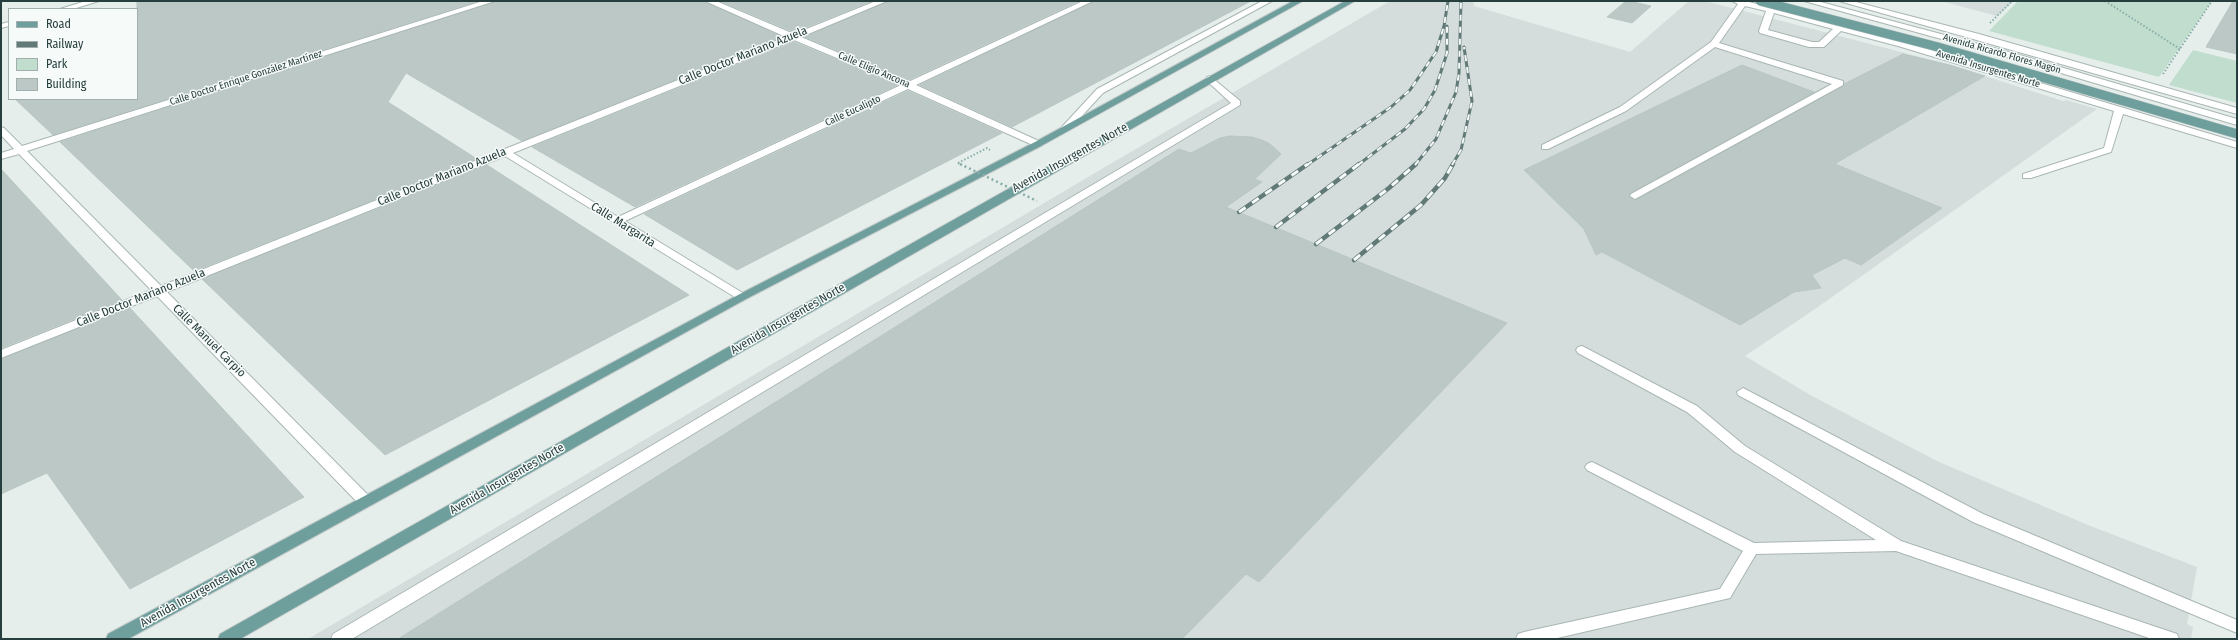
<!DOCTYPE html>
<meta charset="utf-8">
<style>
body{margin:0}
#map{position:relative;width:2238px;height:640px;overflow:hidden;background:#e6eeec;font-family:"Fira Sans Condensed",sans-serif}
canvas{display:block}
.frame{position:absolute;inset:0;border:2px solid #263e3d;pointer-events:none}
.legend{position:absolute;left:8px;top:8px;width:130px;height:92px;box-sizing:border-box;background:#f6faf9;border:1px solid #a3afae;margin:0;padding:5px 7px;list-style:none;font-size:12px;color:#263e3d}
.legend li{display:flex;align-items:center;gap:8px;height:20px}
.legend b{width:20px;border:1px solid #a3afae}
</style>
<div id="map">
<canvas width="2238" height="640"></canvas>
<div class="frame"></div>
<ul class="legend">
<li><b style="height:5px;background:#6e9f9c"></b>Road</li>
<li><b style="height:5px;background:#617a78"></b>Railway</li>
<li><b style="height:11px;background:#c1ddce"></b>Park</li>
<li><b style="height:11px;background:#bbc8c5"></b>Building</li>
</ul>
</div>
<script>
const c = document.querySelector('canvas').getContext('2d');
c.lineJoin = 'round';
function fillPath(path, color) {
  c.fillStyle = color;
  c.fill(path, 'evenodd');
}
function poly(rows) {
  const path = new Path2D();
  for (const r of rows) {
    path.moveTo(r[0], r[1]);
    for (let i = 2; i < r.length; i += 2) path.lineTo(r[i], r[i + 1]);
  }
  return path;
}
function strokePath(path, color, width, dash) {
  c.strokeStyle = color;
  c.lineWidth = width;
  c.lineCap = dash ? 'butt' : 'round';
  c.setLineDash(dash || []);
  c.stroke(path);
}
function write(font, color, halo, rows, align = 'center') {
  c.font = font + ' "Fira Sans Condensed",sans-serif';
  c.lineWidth = 3;
  c.setLineDash([]);
  c.textBaseline = 'middle';
  c.strokeStyle = halo;
  c.fillStyle = color;
  for (const [text, x, y, turn = 0] of rows) {
    c.save();
    c.translate(x, y);
    c.rotate((+turn || 0) * Math.PI / 180);
    c.textAlign = isNaN(turn) ? turn : align;
    if (halo) c.strokeText(text, 0, 0);
    c.fillText(text, 0, 0);
    c.restore();
  }
}
fillPath(poly([
 [1390,1,1473,1,1474,6,1630,52,1689,1,1705,1,1947,64,1798,146,1838,163,1985,76,2063,101,2066,100,2097,109,1818,307,1745,356,1812,396,1939,462,2088,525,2197,567,2187,624,2193,627,2191,639,308,639,1105,167],
 [1941,1,2014,1,1997,16]
]), '#d4dddb');
fillPath(poly([
 [2018,1,2212,1,2159,77,1989,31],
 [2193,50,2237,61,2237,103,2169,85]
]), '#c1ddce');
const building = poly([
 [137,1,478,1,53,135,15,99,137,99,137,1],
 [496,1,704,1,782,37,522,141,406,73,388,102,477,159,194,271,60,142,496,1],
 [720,1,872,1,794,32,720,1],
 [888,1,1079,1,908,80,805,37,888,1],
 [1094,1,1251,1,1012,127,920,85,1094,1],
 [1626,1,1629,1,1651,6,1632,23,1607,17,1626,1],
 [2233,1,2237,1,2237,54,2206,47,2233,1],
 [794,42,897,85,635,207,532,147,794,42],
 [1903,54,1950,65,1985,76,1835,164,1942,208,1861,265,1845,258,1812,275,1821,288,1794,292,1740,325,1602,252,1596,255,1584,229,1524,170,1742,65,1814,92,1630,193,1629,196,1636,200,1844,84,1903,54],
 [908,91,1002,133,737,270,644,214,908,91],
 [1230,136,1252,137,1262,140,1270,144,1281,154,1255,179,1262,182,1226,207,1507,323,1259,582,1246,574,1182,639,398,639,1179,149,1191,153,1220,138,1230,136],
 [487,165,689,295,385,455,202,279,487,165],
 [1,169,122,300,1,348,1,169],
 [130,308,304,497,130,589,47,473,1,494,1,359,130,308]
]);
fillPath(building, '#bbc8c5');
strokePath(building, '#b9c7c4', 1);
const minor = poly([
 [86,1,99,1,73,9,60,9,86,1],
 [483,1,495,1,27,151,161,286,786,37,705,1,716,1,794,34,876,1,887,1,801,37,908,82,1083,1,1093,1,916,85,1041,142,1041,146,1035,146,908,89,625,221,746,295,748,297,746,299,738,299,505,156,167,292,370,497,372,501,370,505,365,506,360,505,157,296,1,358,1,350,151,290,19,154,1,159,1,153,14,149,1,135,1,127,4,128,22,146,483,1],
 [794,40,901,85,618,217,513,153,794,40],
 [1262,1,1272,1,1103,93,1068,131,1062,131,1060,129,1097,89,1262,1],
 [1732,1,1745,1,1831,23,1838,22,1844,27,1904,42,2237,142,2237,148,2123,114,2111,152,2031,178,2023,178,2023,174,2104,148,2114,111,1898,46,1841,31,1824,47,1809,47,1760,33,1759,31,1766,11,1745,6,1719,43,1843,81,1843,85,1635,199,1630,196,1631,194,1832,84,1715,47,1626,111,1548,149,1542,149,1542,145,1620,107,1711,42,1738,4,1732,1],
 [1774,13,1833,29,1819,42,1812,42,1768,30,1774,13],
 [1804,1,1817,1,2016,54,2237,119,2237,125,2010,58,1804,1],
 [1839,1,1852,1,1979,34,2237,108,2237,114,1839,1],
 [9,22,9,26,1,28,1,24,9,22],
 [1210,76,1240,101,1240,105,352,639,331,639,333,634,1231,103,1207,81,1207,77,1210,76],
 [1582,346,1697,406,1745,446,1901,541,2177,634,2179,639,2152,639,1896,551,1756,554,1730,598,1553,639,1516,639,1518,634,1524,632,1720,589,1743,551,1587,470,1585,467,1587,464,1592,462,1754,543,1876,540,1735,452,1687,412,1578,353,1576,350,1578,347,1582,346],
 [1743,388,1983,514,2237,620,2237,633,1973,522,1738,395,1737,392,1743,388]
]);
const major = poly([
 [1293,1,1303,1,1041,146,746,299,128,639,106,639,108,634,738,295,1035,142,1293,1],
 [1345,1,1355,1,240,639,218,639,220,634,1040,171,1345,1]
]);
strokePath(minor, '#a9b6b4', 2);
strokePath(major, '#c2c9c9', 2);
strokePath(poly([
 [2105,1,2180,49],
 [1990,23,2012,1],
 [2163,74,2212,1],
 [958,163,987,148,990,150]
]), '#89aeaa', 2, [1.5, 2]);
fillPath(minor, '#fff');
fillPath(major, '#6e9f9c');
const railFar1 = poly([
 [1307,165,1391,107,1410,90,1436,52,1444,26,1448,1],
 [1358,165,1405,129,1424,109,1435,90,1447,53,1447,26],
 [1415,165,1436,139,1456,92,1459,73,1461,1],
 [1452,165,1461,150,1472,101,1464,47]
]);
const rail = poly([
 [1239,212,1308,164],
 [1276,227,1359,164],
 [1316,244,1389,188,1416,164],
 [1354,260,1421,205,1445,178,1453,164]
]);
strokePath(railFar1, '#617a78', 3);
strokePath(rail, '#617a78', 4.5);
strokePath(railFar1, '#f6faf9', 2, [6]);
strokePath(rail, '#f6faf9', 3, [8]);
const majorBridge = poly([
 [1760,1,1938,47,2237,134]
]);
strokePath(majorBridge, '#c2c9c9', 10, []);
strokePath(poly([
 [958,163,962,165]
]), '#89aeaa', 2, [1.5, 2]);
strokePath(poly([
 [960,164,1037,201]
]), '#89aeaa', 2.5, [2, 3]);
strokePath(majorBridge, '#6e9f9c', 9);
write('10px', '#263e3d', '#f6faf9', [
 ["Avenida Ricardo Flores Magón",2002,54,16],
 ["Avenida Insurgentes Norte",1988,69,17],
 ["Calle Eligio Ancona",874,70,23],
 ["Calle Doctor Enrique González Martínez",246,78,-18],
 ["Calle Eucalipto",853,111,-25]
]);
write('12px', '#263e3d', '#f6faf9', [
 ["Calle Doctor Mariano Azuela",743,56,-22],
 ["Avenida Insurgentes Norte",1070,158,-29],
 ["Calle Doctor Mariano Azuela",442,177,-22],
 ["Calle Margarita",623,225,32],
 ["Calle Doctor Mariano Azuela",141,298,-22],
 ["Avenida Insurgentes Norte",788,319,-30],
 ["Calle Manuel Carpio",209,341,45],
 ["Avenida Insurgentes Norte",507,479,-30],
 ["Avenida Insurgentes Norte",198,593,-29]
]);
</script>
